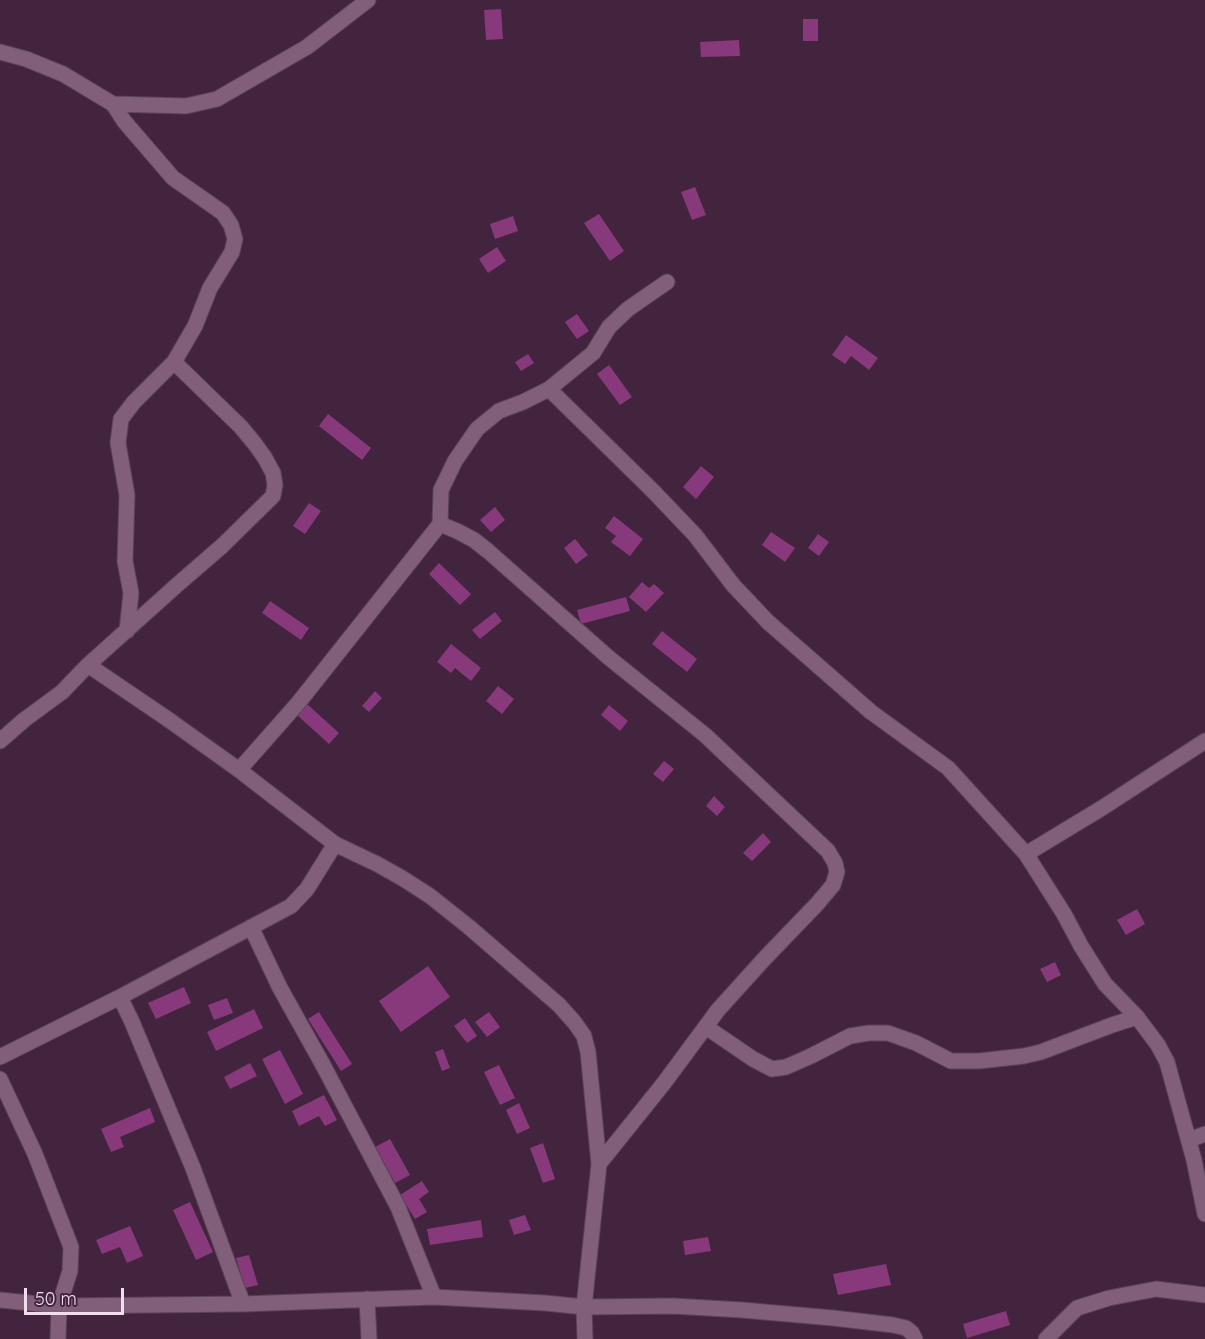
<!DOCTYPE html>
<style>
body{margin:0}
#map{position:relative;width:1205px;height:1339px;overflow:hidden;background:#43243e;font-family:Quicksand,sans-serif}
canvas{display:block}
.scale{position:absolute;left:24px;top:1288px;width:100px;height:27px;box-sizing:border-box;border:3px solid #f1ddec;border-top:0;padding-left:8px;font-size:18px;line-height:21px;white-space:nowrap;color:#f1ddec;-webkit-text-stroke:4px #43243e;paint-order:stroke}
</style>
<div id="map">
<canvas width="1205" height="1339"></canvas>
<div class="scale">50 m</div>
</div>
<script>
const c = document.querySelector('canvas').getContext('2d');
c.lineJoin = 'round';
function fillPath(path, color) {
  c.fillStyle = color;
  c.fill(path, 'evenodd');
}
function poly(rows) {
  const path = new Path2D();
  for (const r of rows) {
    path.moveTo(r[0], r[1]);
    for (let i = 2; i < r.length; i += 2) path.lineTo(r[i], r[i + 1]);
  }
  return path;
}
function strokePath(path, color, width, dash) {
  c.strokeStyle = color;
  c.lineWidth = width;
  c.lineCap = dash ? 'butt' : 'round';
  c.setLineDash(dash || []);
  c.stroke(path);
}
fillPath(poly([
 [501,9,503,39,486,40,484,10],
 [803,19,818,19,818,41,803,41],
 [739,40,740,56,701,57,700,42],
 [695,187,706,215,692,220,681,192],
 [599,214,624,251,610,261,584,223],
 [513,216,518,231,495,239,490,224],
 [497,247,506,261,488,273,479,259],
 [577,314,589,331,577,339,565,322],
 [846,335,878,358,869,370,851,356,845,364,832,355],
 [528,354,534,363,521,371,515,362],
 [609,365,632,397,620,405,597,374],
 [328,414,371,448,362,460,319,426],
 [701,466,714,477,696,499,683,487],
 [309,503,321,511,305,534,293,526],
 [495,507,505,520,491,532,480,520],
 [614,516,643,539,630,556,611,542,616,536,605,528],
 [771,532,795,548,785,562,762,545],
 [818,534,829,542,819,556,808,548],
 [575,539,588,555,576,564,564,548],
 [439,563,471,594,460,605,429,574],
 [642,582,649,588,654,584,664,593,646,612,629,597],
 [626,597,630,611,581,624,577,610],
 [270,601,309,628,301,640,262,613],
 [495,612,502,621,480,639,472,630],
 [662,631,697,659,687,672,652,644],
 [451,644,481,668,471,681,455,668,451,673,437,662],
 [498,686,514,699,502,714,486,701],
 [375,691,382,698,369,712,362,706],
 [307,704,339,733,329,744,297,715],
 [609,705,628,721,620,731,601,715],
 [664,761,674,769,663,782,653,774],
 [714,796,725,807,717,816,706,806],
 [763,833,771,842,752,861,743,853],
 [1137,909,1145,924,1126,935,1117,920],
 [1055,962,1061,975,1047,982,1040,969],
 [428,966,450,997,401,1032,379,1001],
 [184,987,191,1003,156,1019,148,1003],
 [227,998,233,1013,214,1020,208,1005],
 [254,1009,263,1028,216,1051,207,1032],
 [319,1012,352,1064,341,1071,308,1019],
 [489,1012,500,1027,487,1037,475,1022],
 [465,1018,477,1036,467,1043,454,1026],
 [443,1049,450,1068,442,1071,435,1052],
 [280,1050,303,1094,285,1104,262,1059],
 [250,1063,257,1076,230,1089,224,1077],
 [499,1065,515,1098,500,1105,484,1072],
 [324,1095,337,1120,325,1126,319,1116,299,1126,292,1111],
 [519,1103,530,1128,517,1134,506,1110],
 [150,1108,155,1122,120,1137,124,1147,111,1152,101,1129],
 [390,1139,410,1175,395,1183,375,1147],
 [543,1143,555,1179,543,1183,530,1148],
 [422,1181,429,1192,419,1199,427,1212,415,1219,400,1195],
 [190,1202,213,1252,196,1260,173,1210],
 [525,1215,531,1230,514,1235,509,1220],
 [481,1220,483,1237,430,1245,427,1229],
 [130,1226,143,1256,127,1263,120,1247,102,1254,96,1240],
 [708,1237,711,1251,685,1255,683,1241],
 [249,1255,258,1285,245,1288,236,1258],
 [886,1264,891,1285,838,1295,833,1274],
 [1006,1311,1010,1325,967,1338,963,1324]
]), '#88397c');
const street = poly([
 [0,52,26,59,63,74,113,104,124,121,173,178,223,213,231,225,235,239,232,252,210,288,195,326,174,362,134,402,121,419,118,443,127,495,125,561,131,593,127,631],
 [113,104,186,106,217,99,307,47,368,0],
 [549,389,653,491,695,535,733,585,768,622,871,712,948,768,1026,854,1064,914,1081,946,1105,984,1137,1017,1158,1045,1167,1062,1194,1160,1205,1214],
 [88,665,169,720,239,770,335,844,377,864,402,878,430,896,469,927,559,1005,575,1023,584,1036,588,1052,599,1164,584,1307,585,1339],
 [0,741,24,720,62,692,88,665,177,585,222,546,273,496,275,485,273,473,265,458,255,444,241,427,174,362],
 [239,770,299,702,440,524],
 [1026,854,1102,808,1205,741],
 [251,927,280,988,323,1065,398,1207,434,1297],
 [706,1027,753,1059,772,1069,786,1067,811,1056,850,1036,869,1033,888,1033,916,1043,951,1061,979,1061,1024,1056,1041,1052,1112,1025,1137,1017],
 [0,1057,120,997],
 [0,1079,35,1154,71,1247,70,1271,59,1306,58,1339],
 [1189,1140,1205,1134],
 [599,1164,664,1083,718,1010,765,958,817,904,833,885,837,872,835,863,828,851,705,735,608,657,488,551,474,540,457,531,440,524,441,490,455,461,477,429,499,411,523,402,549,389,593,353,609,327,628,309,667,282],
 [367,1299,369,1339],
 [0,1300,59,1306,243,1304,434,1297,545,1303,584,1307,673,1306,742,1310,833,1318,893,1325,906,1328,912,1333,915,1339],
 [243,1304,193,1168,132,1022,120,997,291,906,307,889,335,844],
 [1046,1339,1077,1308,1109,1298,1156,1289,1205,1295]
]);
strokePath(street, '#5c4258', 17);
strokePath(street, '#815e7a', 15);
</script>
